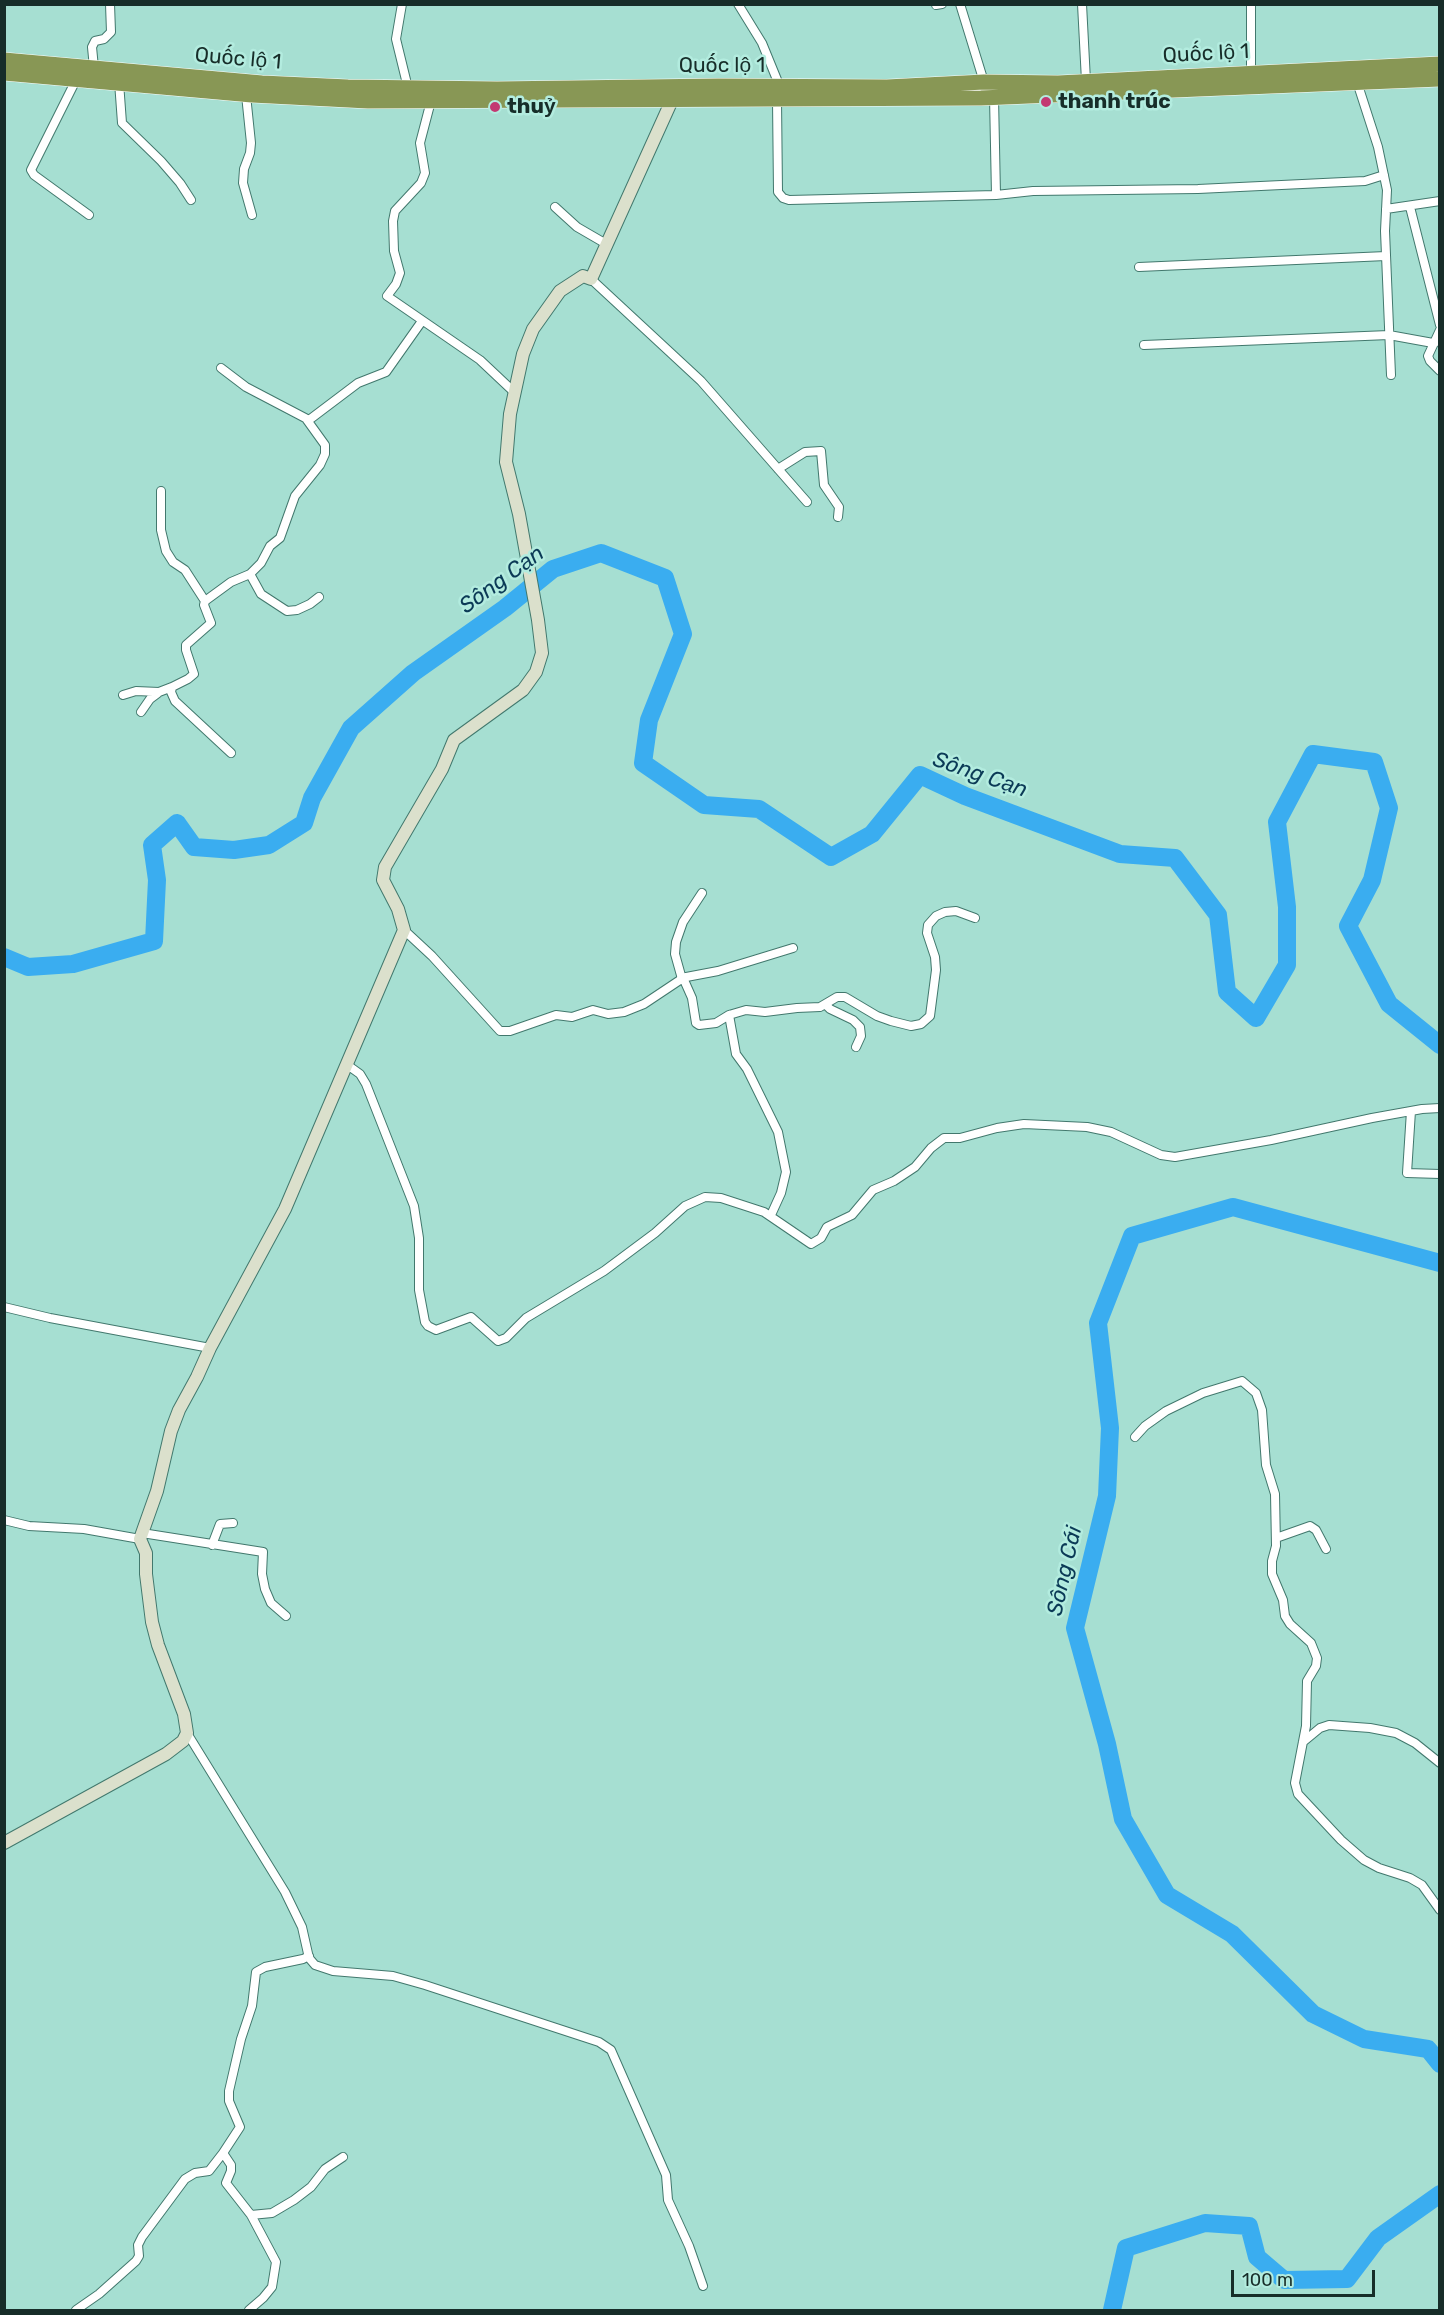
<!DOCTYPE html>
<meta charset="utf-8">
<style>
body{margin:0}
#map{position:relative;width:1444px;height:2315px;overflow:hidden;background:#a6dfd2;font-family:Rubik,sans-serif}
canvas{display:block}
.frame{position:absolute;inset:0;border:6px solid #172d29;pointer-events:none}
.scale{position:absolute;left:1231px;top:2270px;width:144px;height:27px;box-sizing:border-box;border:3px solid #172d29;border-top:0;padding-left:8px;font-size:18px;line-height:21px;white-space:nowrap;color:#172d29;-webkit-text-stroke:4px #b3ecdf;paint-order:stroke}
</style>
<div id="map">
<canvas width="1444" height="2315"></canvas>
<div class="frame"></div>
<div class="scale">100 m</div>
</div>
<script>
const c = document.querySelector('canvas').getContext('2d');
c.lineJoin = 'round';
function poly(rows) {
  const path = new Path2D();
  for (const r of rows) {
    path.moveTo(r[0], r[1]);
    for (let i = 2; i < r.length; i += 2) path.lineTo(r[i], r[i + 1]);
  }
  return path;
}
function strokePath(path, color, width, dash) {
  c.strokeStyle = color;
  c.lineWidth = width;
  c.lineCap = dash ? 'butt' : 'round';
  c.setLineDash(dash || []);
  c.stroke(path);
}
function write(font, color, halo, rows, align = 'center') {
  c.font = font + ' Rubik,sans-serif';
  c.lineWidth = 5;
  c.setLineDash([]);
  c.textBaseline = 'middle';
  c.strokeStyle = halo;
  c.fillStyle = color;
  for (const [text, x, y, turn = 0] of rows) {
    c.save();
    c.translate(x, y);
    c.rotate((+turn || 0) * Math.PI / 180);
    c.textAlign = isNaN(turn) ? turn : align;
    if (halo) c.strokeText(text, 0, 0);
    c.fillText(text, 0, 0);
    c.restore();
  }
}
strokePath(poly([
 [4,957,28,967,73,964,154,941,157,880,152,845,177,823,194,847,234,850,269,845,304,823,312,798,351,728,413,673,505,608,553,569,601,553,665,578,683,634,649,720,643,763,704,805,759,809,831,857,872,834,920,775,965,796,1120,854,1175,858,1218,915,1227,992,1256,1018,1287,965,1287,907,1277,822,1313,754,1374,762,1389,808,1372,880,1348,926,1389,1004,1440,1045],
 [1440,1263,1233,1207,1132,1236,1098,1323,1110,1428,1107,1496,1075,1628,1107,1744,1123,1819,1167,1895,1232,1934,1313,2014,1364,2039,1428,2049,1440,2064],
 [1112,2310,1126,2248,1205,2223,1249,2226,1257,2257,1284,2280,1347,2279,1378,2238,1440,2194]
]), '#3aadf0', 18);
const street = poly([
 [402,4,396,39,408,88],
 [738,4,762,43,780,87],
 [960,4,984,82],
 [1082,4,1086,81],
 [1251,4,1251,73],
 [936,5,942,4],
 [94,68,92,47,95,41,104,39,111,32,110,4],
 [76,80,31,170,34,175,89,215],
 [119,82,122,123,161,161,180,183,191,200],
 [1357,82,1378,147,1387,190,1385,231,1391,375],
 [246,95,251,143,250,153,244,169,243,183,252,215],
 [994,97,996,195],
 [777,100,778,192,783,198,789,200,996,195,1033,191,1198,189,1365,181,1384,175],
 [431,101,420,143,425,173,421,183,395,211,393,221,394,251,400,273,396,284,387,296,480,360,514,392],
 [555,207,577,227,608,245],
 [1410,207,1440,325],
 [1386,209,1440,201],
 [1139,267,1386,256],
 [591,279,701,381,807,502],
 [1440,330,1428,356,1430,361,1440,371],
 [1144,345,1389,335,1433,343,1440,341],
 [221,368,246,387,309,420,358,383,386,372,422,321],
 [778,469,805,452,821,451,824,485,839,507,838,517],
 [161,491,161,530,166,551,173,562,185,570,205,601],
 [250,574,261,594,287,611,297,610,310,604,319,597],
 [123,695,136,691,159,692,172,687],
 [141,712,150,699,158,693],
 [231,753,175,701,171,692,172,687,188,679,194,674,186,650,186,645,211,623,204,605,205,601,231,582,250,574,261,563,270,546,280,538,295,496,320,465,325,454,325,445,307,420],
 [404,930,432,956,500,1031,510,1031,556,1015,572,1017,593,1010,608,1014,624,1012,644,1004,680,980,684,980,692,998,696,1023,699,1025,716,1023,729,1015,736,1054,747,1069,778,1132,786,1172,781,1193,771,1215],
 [681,978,718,971,793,948],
 [682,979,675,954,676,942,683,922,702,893],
 [826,1005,830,1009,853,1020,860,1027,861,1036,856,1047],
 [729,1015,746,1010,765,1012,797,1008,820,1007,837,997,845,997,877,1016,891,1021,911,1026,921,1024,930,1016,936,970,935,957,927,933,928,925,936,916,945,912,956,911,975,918],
 [346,1064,360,1074,366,1084,414,1206,419,1238,419,1290,425,1322,428,1326,436,1330,471,1317,498,1341,506,1338,526,1318,604,1271,655,1233,685,1206,705,1197,721,1198,764,1212,811,1244,821,1238,827,1227,852,1215,873,1190,894,1181,915,1167,931,1148,944,1138,960,1138,997,1128,1024,1124,1087,1127,1111,1132,1161,1155,1175,1157,1271,1140,1372,1118,1422,1109,1440,1108],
 [1411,1111,1407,1173,1440,1174],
 [4,1307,50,1318,210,1348],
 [1135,1437,1145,1426,1166,1411,1203,1393,1242,1381,1256,1393,1262,1410,1266,1465,1275,1494,1276,1546,1272,1561,1272,1574,1283,1600,1285,1616,1290,1624,1311,1643,1317,1658,1316,1666,1307,1681,1306,1726,1295,1783,1298,1794,1341,1840,1364,1860,1379,1868,1410,1878,1422,1885,1440,1910],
 [4,1520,29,1526,84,1529,140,1539],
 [142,1533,263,1552,262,1574,265,1589,271,1603,286,1616],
 [1276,1538,1310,1526,1316,1530,1326,1549],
 [212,1545,220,1524,233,1523],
 [187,1733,285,1892,302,1927,309,1958,315,1965,333,1971,393,1976,425,1985,599,2042,611,2050,666,2175,668,2200,689,2246,703,2286],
 [1303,1742,1320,1728,1329,1725,1370,1728,1396,1733,1415,1743,1440,1763],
 [251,2215,272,2213,294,2200,311,2187,325,2169,343,2157],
 [76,2310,99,2294,136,2261,139,2256,138,2245,142,2237,185,2179,195,2173,209,2171,223,2153],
 [249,2310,263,2298,272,2287,276,2262,251,2215,226,2183,231,2171,231,2165,223,2153,240,2127,229,2101,229,2091,241,2039,252,2006,256,1972,265,1967,303,1959,309,1956]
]);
const secondary = poly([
 [4,1843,166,1754,183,1741,187,1733,184,1714,158,1645,152,1622,146,1574,146,1553,140,1539,157,1491,171,1431,179,1410,197,1377,210,1348,285,1209,404,930,398,909,383,880,385,867,442,769,454,740,523,690,536,672,542,653,538,620,519,514,506,462,510,414,523,354,533,329,560,291,583,276,591,279,672,100]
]);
const highway = poly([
 [4,60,262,83,348,87,497,89,718,86,887,87,984,82,1058,83,1440,64],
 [4,73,252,95,368,101,981,98,1440,79]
]);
strokePath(street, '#42786d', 10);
strokePath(secondary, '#42786d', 14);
strokePath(highway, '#fff', 16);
strokePath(street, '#fff', 8);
strokePath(secondary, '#dbe0cc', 12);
strokePath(highway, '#889755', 15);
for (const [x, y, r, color] of [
 [1046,102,6,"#c33972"],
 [495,107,6,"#c33972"]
]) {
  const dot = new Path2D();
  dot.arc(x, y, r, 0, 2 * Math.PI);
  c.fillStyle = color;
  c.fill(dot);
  strokePath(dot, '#b3ecdf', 2);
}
write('21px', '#172d29', '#b3ecdf', [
 ["Quốc lộ 1",1206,54,-3],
 ["Quốc lộ 1",238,59,5],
 ["Quốc lộ 1",722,66]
]);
write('bold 21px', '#172d29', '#b3ecdf', [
 ["thanh trúc",1058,102],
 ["thuỷ",507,107]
], 'left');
write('italic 22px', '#0b3a56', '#b3ecdf', [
 ["Sông Cạn",502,580,-36],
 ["Sông Cạn",980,775,19],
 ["Sông Cái",1065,1571,-77]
]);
</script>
